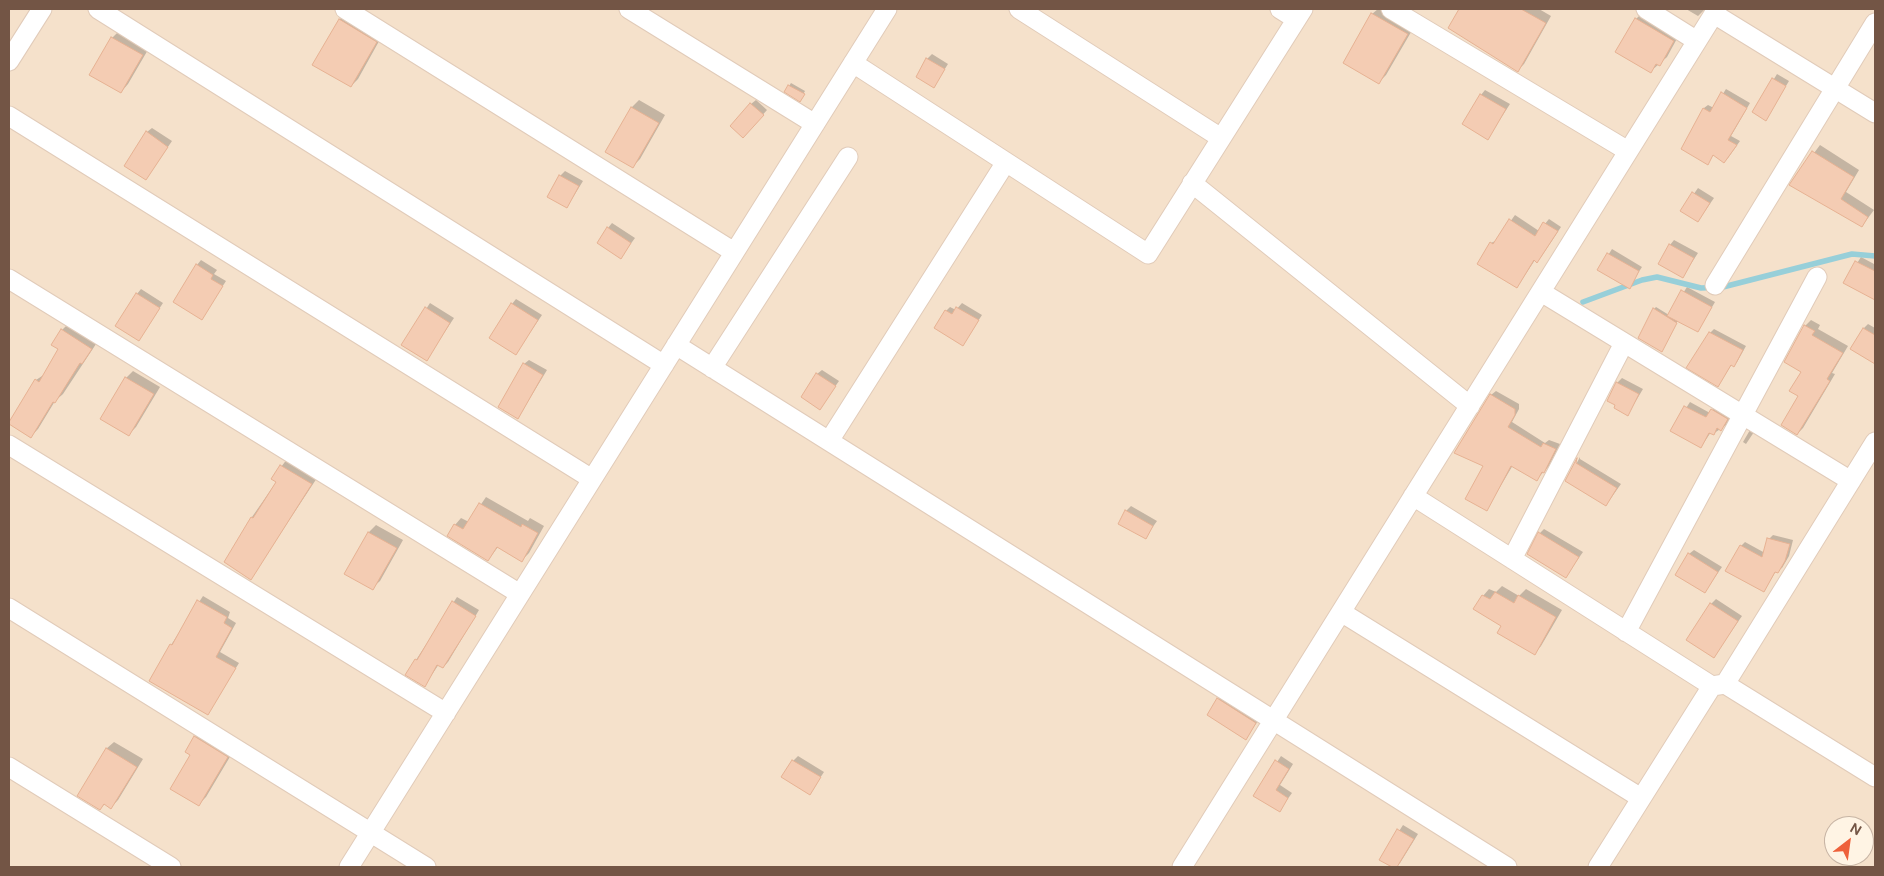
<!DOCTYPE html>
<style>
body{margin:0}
#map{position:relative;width:1884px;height:876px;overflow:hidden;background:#fdf0dd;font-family:"DM Sans",sans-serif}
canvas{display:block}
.frame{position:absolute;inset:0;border:10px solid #735545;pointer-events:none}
.north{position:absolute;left:1824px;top:816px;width:50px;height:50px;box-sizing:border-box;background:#fff4e4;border:1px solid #c7b4a4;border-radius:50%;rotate:30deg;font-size:14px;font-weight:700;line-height:20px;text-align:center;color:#735545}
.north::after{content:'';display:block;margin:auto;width:18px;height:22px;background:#ee613b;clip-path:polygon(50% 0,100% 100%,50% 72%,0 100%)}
</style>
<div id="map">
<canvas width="1884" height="876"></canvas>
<div class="frame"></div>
<div class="north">N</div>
</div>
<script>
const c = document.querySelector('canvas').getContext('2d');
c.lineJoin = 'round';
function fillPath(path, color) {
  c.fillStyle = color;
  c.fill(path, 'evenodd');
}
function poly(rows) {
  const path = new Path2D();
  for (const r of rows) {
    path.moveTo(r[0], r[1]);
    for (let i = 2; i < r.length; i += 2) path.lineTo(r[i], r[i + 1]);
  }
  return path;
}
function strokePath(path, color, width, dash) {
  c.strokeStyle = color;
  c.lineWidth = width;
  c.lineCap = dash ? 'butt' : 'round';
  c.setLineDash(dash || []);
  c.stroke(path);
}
fillPath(poly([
 [9,9,1875,9,1875,867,9,867],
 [1834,826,1864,826,1864,856,1834,856]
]), '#f5e1cb');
fillPath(poly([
 [1378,9,1383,9,1414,27,1386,75,1379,82,1372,14],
 [1461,9,1539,9,1551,16,1524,64,1518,70,1450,27],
 [1686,9,1705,9,1698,16],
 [347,12,383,34,358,79,351,86,314,65,340,19],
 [1643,12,1680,33,1667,57,1651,71,1636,19],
 [119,31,149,48,128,84,121,92,112,38],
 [932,54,948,64,934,86,927,59],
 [1777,74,1789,81,1766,119,1754,112],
 [791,83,805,91,800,100,786,91],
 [1726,89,1750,103,1731,136,1740,141,1728,158,1724,162,1714,154,1708,163,1683,148,1704,108,1708,105,1714,108],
 [1485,90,1510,104,1488,138,1481,95],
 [639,100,665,115,640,159,633,166,607,151,632,107],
 [756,100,767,110,748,131,751,104],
 [152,128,172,141,146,179,147,132],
 [1820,145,1859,170,1846,192,1874,210,1862,226,1791,184],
 [565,171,583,181,567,207,560,176],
 [1698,188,1714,198,1698,221,1682,211],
 [1515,215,1539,231,1549,219,1561,227,1541,257,1537,261,1535,260,1517,287,1491,243,1497,240],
 [612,223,635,238,621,257,608,228],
 [1674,240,1698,253,1683,276,1670,245],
 [1612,249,1642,267,1629,287,1599,270],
 [1861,257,1874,264,1875,262,1875,294,1872,297,1845,282],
 [201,260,217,270,214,274,226,281,202,318,197,265],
 [1687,287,1715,302,1698,331,1678,320,1663,348,1654,309,1656,307,1669,315],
 [141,289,163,303,139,339,137,294],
 [516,299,542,315,516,353,512,304],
 [430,303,454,318,426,360,403,345],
 [962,303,982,315,963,344,946,311,950,307,956,310],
 [1811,320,1820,325,1818,329,1848,346,1832,373,1835,374,1803,428,1797,434,1805,326],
 [69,323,98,341,63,394,55,401,38,429,31,436,36,380,45,374,60,349,62,330],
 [1868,324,1875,328,1875,355,1871,359,1864,328],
 [1714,329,1746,346,1737,362,1732,364,1721,381,1710,333],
 [529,360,547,370,518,418,524,364],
 [822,370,839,381,820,408,817,374],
 [133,371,160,387,136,427,129,434,126,378],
 [1622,378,1643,389,1628,414,1617,405,1617,383],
 [1496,391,1519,404,1519,409,1512,422,1545,443,1549,440,1560,444,1549,466,1537,479,1513,465,1487,509,1484,465,1491,395],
 [1690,402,1710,413,1717,405,1732,414,1726,425,1713,434,1711,432,1701,447,1671,431],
 [1750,430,1754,432,1746,444,1743,442],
 [1580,457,1580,459,1621,484,1606,505,1567,481],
 [287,459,317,478,251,578,225,562,252,517,277,481,273,478],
 [486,497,528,521,530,518,544,526,529,553,522,560,498,547,488,560,455,525,461,518,469,522],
 [1131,506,1157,521,1145,538,1126,511],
 [376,525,403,540,380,581,372,588,346,573,369,532],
 [1544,529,1583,552,1566,576,1540,533],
 [1773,535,1793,540,1789,556,1782,568,1776,571,1764,591,1741,546,1745,542,1765,553,1769,539],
 [1694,550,1722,567,1705,591,1689,554],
 [1502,586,1519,596,1526,589,1562,610,1541,646,1535,653,1503,625,1483,596,1489,589,1496,592],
 [203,596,230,612,228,618,236,623,220,652,239,663,208,713,171,645],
 [457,597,479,610,448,662,443,667,439,664,425,685,416,660],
 [1716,599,1742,616,1714,656,1711,604],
 [1223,695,1260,718,1246,738,1218,699],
 [202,730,234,750,206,797,199,804,192,755,195,737],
 [114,742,143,759,118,800,111,807,105,804,100,808,106,749],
 [798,756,824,772,810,793,793,761],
 [1281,756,1293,764,1280,785,1292,793,1279,811,1255,796],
 [1403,825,1418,834,1400,863,1394,867,1381,859]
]), '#0003');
strokePath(poly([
 [1583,302,1642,280,1657,277,1701,288,1723,287,1852,254,1875,256]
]), '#97cfd9', 5.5);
const building = poly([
 [1459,9,1521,9,1546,23,1518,72,1448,28,1459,9],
 [1371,13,1408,34,1379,84,1343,63,1371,13],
 [1635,18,1674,41,1660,66,1656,64,1651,73,1615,52,1635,18],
 [339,19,377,42,351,87,312,65,339,19],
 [111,37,143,55,121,93,89,75,111,37],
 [926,58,945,69,934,88,916,77,926,58],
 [1772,78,1786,86,1766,121,1752,112,1772,78],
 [788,85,805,94,800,102,784,92,788,85],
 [1721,92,1747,108,1728,140,1737,145,1724,163,1713,155,1708,165,1681,149,1703,108,1710,112,1721,92],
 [1480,94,1506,109,1488,140,1462,124,1480,94],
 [750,103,764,115,743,138,730,126,750,103],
 [631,107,659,123,633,168,605,152,631,107],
 [146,131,168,147,146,180,124,166,146,131],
 [1812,151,1854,177,1841,199,1868,217,1862,227,1789,185,1812,151],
 [559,175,579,186,567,208,547,197,559,175],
 [1692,192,1710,203,1698,222,1680,211,1692,192],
 [1509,219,1535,236,1543,222,1558,231,1537,263,1534,260,1517,288,1477,264,1490,242,1493,244,1509,219],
 [607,227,631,243,621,259,597,243,607,227],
 [1669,244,1694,258,1683,278,1658,264,1669,244],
 [1607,253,1639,271,1630,289,1597,270,1607,253],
 [1855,261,1875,271,1875,300,1843,283,1855,261],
 [196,264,213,275,211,279,223,286,202,320,173,302,196,264],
 [1681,290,1712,307,1698,332,1667,316,1681,290],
 [136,293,160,308,139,341,115,326,136,293],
 [511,303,538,320,516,355,489,338,511,303],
 [425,307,450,323,427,361,401,345,425,307],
 [956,307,979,320,963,346,934,328,945,310,952,314,956,307],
 [1653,308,1677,323,1662,352,1638,338,1653,308],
 [1804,325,1815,331,1812,335,1843,353,1827,379,1830,381,1797,435,1781,425,1798,396,1789,391,1801,372,1784,362,1804,325],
 [1863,328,1875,335,1875,364,1850,349,1863,328],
 [61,329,92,349,82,364,80,363,55,403,53,402,31,438,9,424,9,422,35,379,39,382,58,349,51,345,61,329],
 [1709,332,1743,350,1734,367,1731,365,1718,387,1686,368,1709,332],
 [523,363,543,375,518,419,498,407,523,363],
 [816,373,836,386,820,410,801,397,816,373],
 [125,377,154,394,129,436,100,419,125,377],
 [1616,382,1639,394,1628,416,1614,408,1615,405,1607,401,1616,382],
 [1490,394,1515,409,1515,415,1508,427,1541,447,1543,443,1556,449,1544,473,1542,472,1537,481,1511,466,1487,511,1465,499,1483,466,1454,453,1490,394],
 [1684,406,1706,417,1711,409,1728,419,1721,431,1717,428,1714,435,1709,433,1701,448,1670,431,1684,406],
 [1577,458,1576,463,1617,488,1606,506,1565,481,1577,458],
 [280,465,312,484,251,580,224,562,251,517,253,518,276,482,271,479,280,465],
 [479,503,521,527,522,524,538,533,522,562,497,547,488,561,447,536,454,524,463,529,479,503],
 [1125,510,1153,526,1146,539,1118,524,1125,510],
 [368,532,397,548,373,590,344,574,368,532],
 [1538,532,1579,557,1566,578,1527,554,1538,532],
 [1767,538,1790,544,1785,561,1778,573,1775,572,1764,592,1725,571,1740,545,1762,557,1767,538],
 [1688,553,1718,572,1705,593,1675,575,1688,553],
 [1495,592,1514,603,1518,595,1556,617,1535,655,1497,633,1501,626,1473,609,1482,595,1490,599,1495,592],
 [197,600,227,617,224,623,232,628,216,657,236,668,208,715,149,681,170,644,172,645,197,600],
 [452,601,476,616,443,668,437,665,425,687,405,675,415,659,417,660,452,601],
 [1710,603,1738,621,1714,658,1686,640,1710,603],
 [1217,698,1256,723,1246,740,1207,715,1217,698],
 [194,736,228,757,199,806,170,789,190,755,185,752,194,736],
 [106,748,137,767,111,809,104,804,100,810,77,796,106,748],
 [792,760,821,777,810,795,781,777,792,760],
 [1275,760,1289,769,1276,790,1288,798,1280,812,1253,796,1275,760],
 [1397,829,1414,839,1397,867,1392,867,1379,860,1397,829]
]);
fillPath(building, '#f4ccb3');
strokePath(building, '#e7b293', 1);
const street = poly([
 [98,9,664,365],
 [345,9,734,252],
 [629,9,815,124],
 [1019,9,1221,138],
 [1280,9,1296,19],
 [1391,9,1628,151],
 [1646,9,1697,41],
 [1714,14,1875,113],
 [9,61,42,9],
 [853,63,1148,254,1303,9],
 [9,116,592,479],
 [1192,183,1470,406],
 [9,279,520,594],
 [1715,285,1875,23],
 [1541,292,1851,481],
 [676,345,1507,867],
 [712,368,848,157],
 [829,441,1006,162],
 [9,445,446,713],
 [1413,496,1712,686,1725,684,1875,777],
 [1512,559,1624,343],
 [9,608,426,867],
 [1341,612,1641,798],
 [1626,632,1817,277],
 [1725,684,1875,442],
 [9,767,171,867],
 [349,867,887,9],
 [1182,867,1717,9],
 [1598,867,1712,686]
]);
strokePath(street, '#e1cbb9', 21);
strokePath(street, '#fff', 19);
</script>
